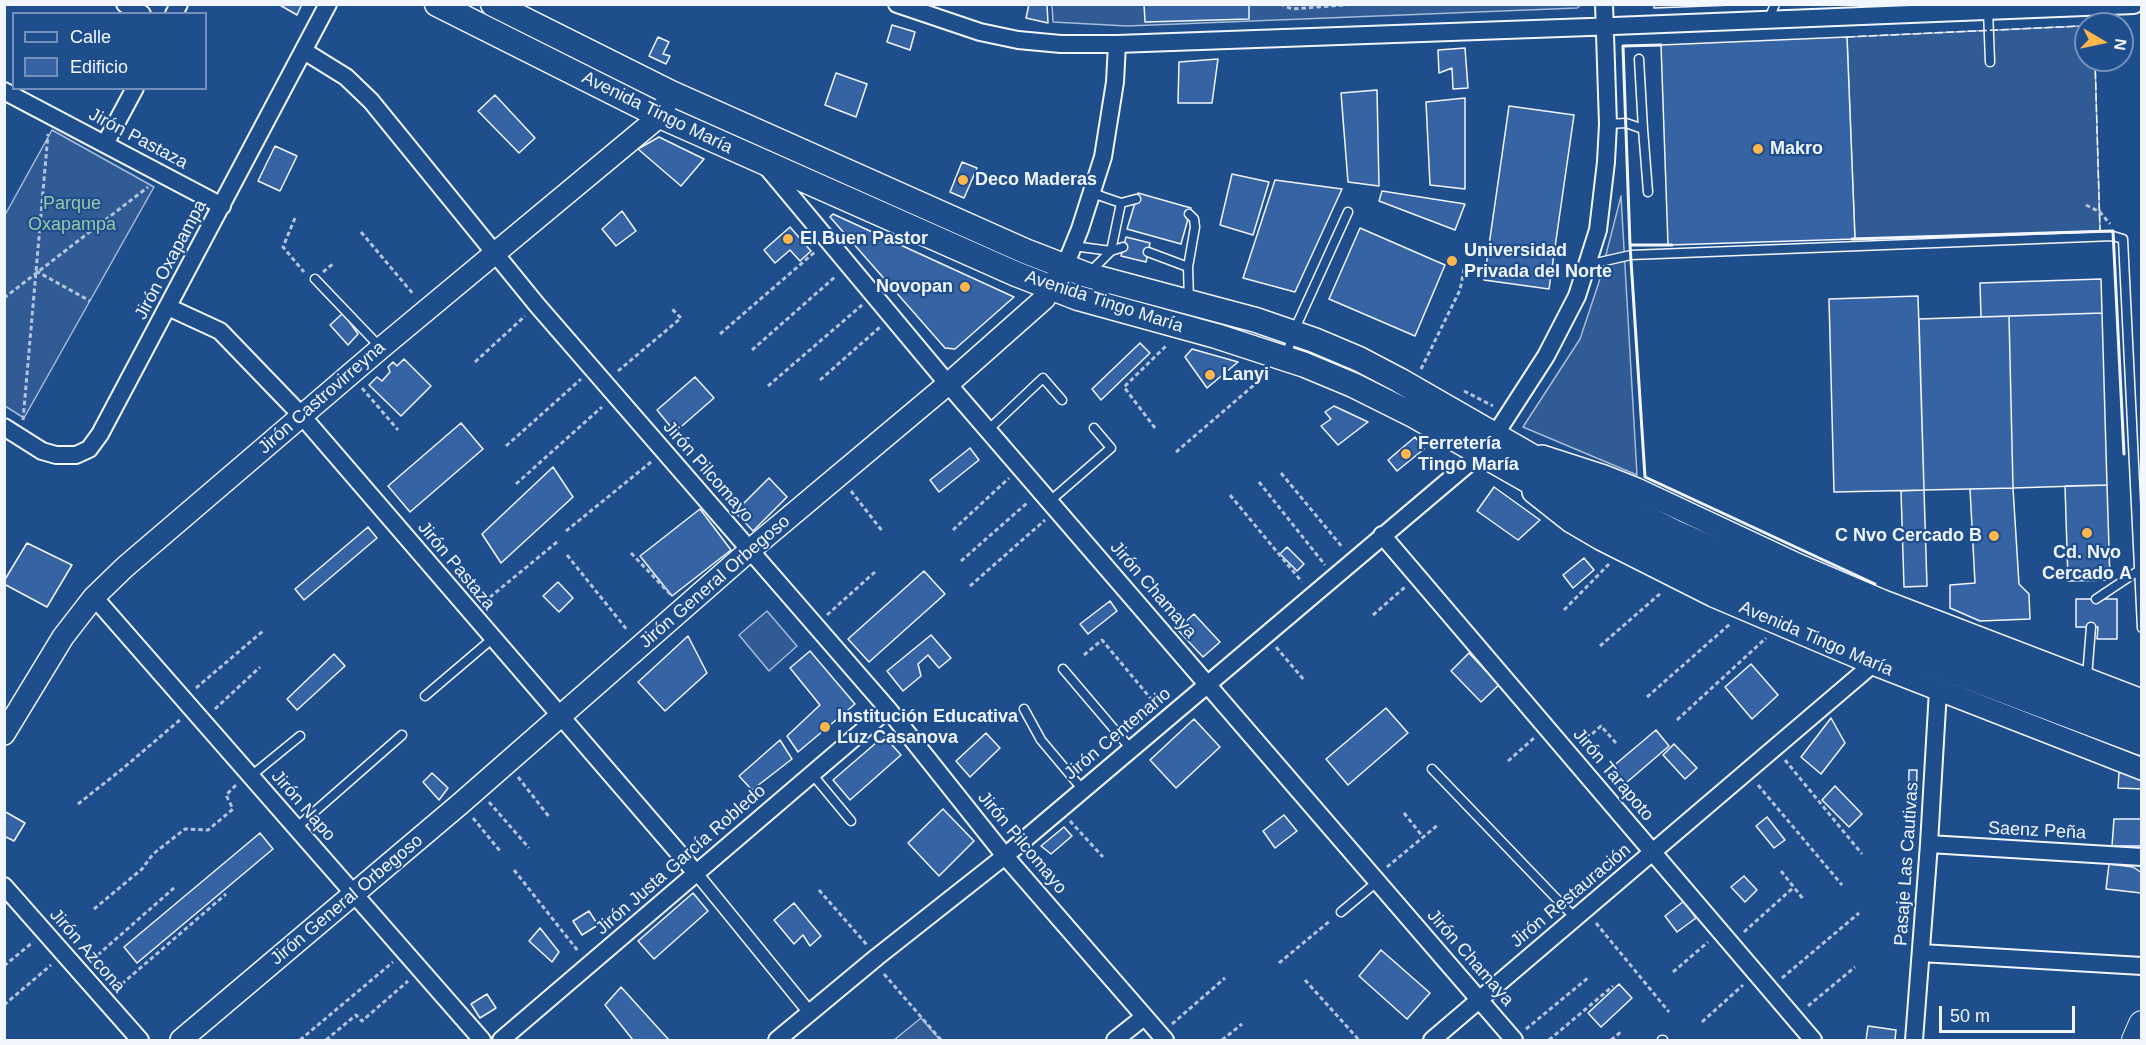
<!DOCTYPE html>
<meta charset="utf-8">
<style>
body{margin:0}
#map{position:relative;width:2146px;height:1045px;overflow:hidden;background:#1f4e8c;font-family:Helvetica,sans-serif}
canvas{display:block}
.frame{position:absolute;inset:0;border:6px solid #f2f6ff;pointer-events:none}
.legend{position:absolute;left:12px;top:12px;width:195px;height:78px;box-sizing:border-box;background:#1f4e8c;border:2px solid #7391ba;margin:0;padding:8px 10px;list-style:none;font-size:18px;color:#f2f6ff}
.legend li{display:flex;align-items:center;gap:12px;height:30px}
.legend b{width:30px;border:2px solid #7391ba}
.north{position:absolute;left:2074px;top:12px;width:60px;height:60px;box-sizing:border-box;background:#1f4e8c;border:2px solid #7391ba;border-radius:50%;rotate:99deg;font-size:16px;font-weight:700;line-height:24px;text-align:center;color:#f2f6ff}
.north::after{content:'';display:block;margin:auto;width:21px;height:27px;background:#ffb74d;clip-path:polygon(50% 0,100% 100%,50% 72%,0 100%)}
.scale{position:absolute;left:1939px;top:1006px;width:136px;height:27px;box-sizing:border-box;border:3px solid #f2f6ff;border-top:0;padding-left:8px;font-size:18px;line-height:21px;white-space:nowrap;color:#f2f6ff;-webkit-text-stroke:4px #1f4e8c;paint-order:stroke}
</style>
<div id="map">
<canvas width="2146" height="1045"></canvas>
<div class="frame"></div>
<ul class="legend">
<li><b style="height:8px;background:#1f4e8c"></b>Calle</li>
<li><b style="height:16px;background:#3563a3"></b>Edificio</li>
</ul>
<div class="north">N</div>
<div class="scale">50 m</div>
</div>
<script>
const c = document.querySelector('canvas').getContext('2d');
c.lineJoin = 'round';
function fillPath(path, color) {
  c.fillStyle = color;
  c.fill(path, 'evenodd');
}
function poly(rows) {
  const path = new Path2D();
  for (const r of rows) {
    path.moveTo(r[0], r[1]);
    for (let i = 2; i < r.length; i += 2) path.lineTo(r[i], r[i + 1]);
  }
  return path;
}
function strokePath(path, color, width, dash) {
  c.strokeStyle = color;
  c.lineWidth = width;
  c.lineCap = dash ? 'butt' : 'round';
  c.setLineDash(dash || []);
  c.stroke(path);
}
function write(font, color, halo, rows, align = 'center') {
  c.font = font + ' Helvetica,sans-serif';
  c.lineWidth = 4.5;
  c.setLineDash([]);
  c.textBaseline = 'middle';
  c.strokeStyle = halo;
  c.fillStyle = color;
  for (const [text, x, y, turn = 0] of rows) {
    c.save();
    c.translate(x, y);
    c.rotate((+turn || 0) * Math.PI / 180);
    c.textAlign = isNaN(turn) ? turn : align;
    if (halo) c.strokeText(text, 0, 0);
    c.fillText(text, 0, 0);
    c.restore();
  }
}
const built = poly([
 [1052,5,1581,5,1577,8,1127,26,1053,22,1052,5],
 [2081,26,2086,30,2086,60,2095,60,2100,231,1855,239,1847,37,2081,26],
 [52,130,154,187,24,418,5,406,5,215,52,130],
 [1621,196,1637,475,1523,427,1580,339,1599,282,1621,196],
 [767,611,797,646,769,671,739,635,767,611],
 [921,1018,940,1040,894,1040,921,1018]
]);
fillPath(built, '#305b95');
strokePath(built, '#a8bbd7', 1.5);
const building = poly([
 [278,4,302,4,297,15,278,4],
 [1029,4,1047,4,1048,23,1026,18,1029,4],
 [1144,4,1249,4,1249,19,1145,22,1144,4],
 [1654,4,1734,4,1734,5,1654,8,1654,4],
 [892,25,915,32,910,50,887,42,892,25],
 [658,37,669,42,663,54,670,56,666,64,649,56,658,37],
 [1847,37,1855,239,1668,245,1661,45,1847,37],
 [1465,48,1468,88,1453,89,1452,68,1439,73,1438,50,1465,48],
 [1218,59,1212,103,1178,103,1179,62,1218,59],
 [836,73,867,84,856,117,825,105,836,73],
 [1377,90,1379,186,1348,182,1341,93,1377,90],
 [495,95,535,138,519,153,478,111,495,95],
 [1465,98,1465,189,1430,185,1426,102,1465,98],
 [1509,106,1574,115,1549,289,1484,280,1509,106],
 [659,137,704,159,681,186,638,149,659,137],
 [275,146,297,156,280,191,258,181,275,146],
 [962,162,977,168,964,198,950,192,962,162],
 [1232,174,1269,182,1253,235,1220,225,1232,174],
 [1275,180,1342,189,1295,292,1243,278,1275,180],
 [1382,191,1465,204,1455,230,1379,201,1382,191],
 [1138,193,1191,208,1181,244,1127,229,1138,193],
 [622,211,636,231,616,246,602,229,622,211],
 [833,214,1014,297,955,349,945,348,830,217,833,214],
 [790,227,811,251,800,261,790,250,775,263,764,250,790,227],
 [1360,228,1445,265,1415,336,1329,299,1360,228],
 [1126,237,1150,243,1146,262,1121,256,1126,237],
 [2101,279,2102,313,1981,317,1980,283,2101,279],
 [1918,296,1924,490,1834,492,1829,299,1918,296],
 [343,313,358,334,348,345,330,325,343,313],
 [2102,313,2107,485,2013,488,2009,316,2102,313],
 [2009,316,2013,488,1924,490,1919,319,2009,316],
 [1140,343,1150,353,1101,400,1092,389,1140,343],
 [1192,349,1238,362,1207,388,1185,357,1192,349],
 [404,359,431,386,401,416,369,385,377,377,382,381,390,372,388,367,393,362,397,366,404,359],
 [695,377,714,398,675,432,657,410,695,377],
 [1334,406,1368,422,1338,445,1321,426,1331,419,1325,412,1334,406],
 [461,423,483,449,410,512,388,486,461,423],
 [1415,437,1424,449,1397,471,1388,460,1415,437],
 [970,448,979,460,939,492,930,480,970,448],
 [553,467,573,497,501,563,482,534,553,467],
 [769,478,787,497,753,531,735,512,769,478],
 [2107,485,2110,580,2068,581,2065,486,2107,485],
 [1494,487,1540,520,1518,540,1477,511,1494,487],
 [2013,488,2019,584,2029,594,2030,619,1980,621,1950,608,1950,585,1975,583,1970,489,2013,488],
 [1924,490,1927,586,1904,587,1901,491,1924,490],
 [700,509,731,550,672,596,640,556,700,509],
 [368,527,377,538,304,600,295,589,368,527],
 [27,543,72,565,47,607,4,584,4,581,27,543],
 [1287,547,1304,564,1297,571,1280,554,1287,547],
 [1584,558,1594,570,1573,588,1563,575,1584,558],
 [924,571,945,594,869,662,848,639,924,571],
 [558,582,573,598,559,612,543,596,558,582],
 [2076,599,2117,599,2117,639,2097,639,2098,627,2076,627,2076,599],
 [1110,601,1117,611,1088,634,1080,624,1110,601],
 [1194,614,1220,642,1203,657,1177,629,1194,614],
 [931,635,951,658,939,668,928,655,918,664,921,676,903,691,887,671,931,635],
 [688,636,707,673,665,711,638,682,688,636],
 [810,651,855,704,798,752,787,736,820,705,790,668,810,651],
 [1469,653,1499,685,1481,702,1451,671,1469,653],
 [334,654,345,666,297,710,287,699,334,654],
 [1751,664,1778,695,1752,719,1725,687,1751,664],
 [1386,708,1408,733,1348,785,1326,759,1386,708],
 [1831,718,1845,743,1821,774,1801,757,1831,718],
 [1194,719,1220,747,1176,788,1150,760,1194,719],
 [1656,730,1669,746,1619,789,1605,773,1656,730],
 [986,733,1000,748,970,777,956,761,986,733],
 [884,736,901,755,850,800,833,780,884,736],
 [780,740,792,759,752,790,739,776,780,740],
 [1674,744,1697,768,1685,779,1663,755,1674,744],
 [1909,770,1917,770,1916,804,1908,804,1909,770],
 [2119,772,2142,780,2142,789,2118,788,2119,772],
 [432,773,448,788,439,800,423,782,432,773],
 [1835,786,1862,814,1849,827,1822,800,1835,786],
 [943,809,974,841,939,876,908,843,943,809],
 [4,811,25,823,14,841,4,836,4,811],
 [1284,815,1297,831,1275,848,1263,831,1284,815],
 [1767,817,1785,840,1774,848,1756,826,1767,817],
 [2114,819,2142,819,2142,846,2112,846,2114,819],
 [1064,827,1072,836,1051,854,1041,846,1064,827],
 [260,833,273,849,137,963,124,947,260,833],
 [2109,864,2133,867,2142,873,2141,893,2106,889,2109,864],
 [1744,876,1757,890,1745,902,1731,887,1744,876],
 [693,893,708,911,654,959,638,941,693,893],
 [1684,901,1696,918,1677,932,1665,916,1684,901],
 [794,903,821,936,810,946,803,935,794,944,774,920,794,903],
 [589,911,598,925,582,935,573,921,589,911],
 [540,928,559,952,552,962,529,941,540,928],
 [1381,950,1430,993,1407,1019,1359,976,1381,950],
 [1619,984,1632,998,1601,1027,1588,1013,1619,984],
 [621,987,669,1040,633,1040,605,1005,621,987],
 [487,994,496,1008,480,1018,471,1004,487,994],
 [1868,1026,1896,1030,1895,1040,1866,1040,1868,1026]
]);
fillPath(building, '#3563a3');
strokePath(building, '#f2f6ff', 1.5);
const service = poly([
 [1988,10,1990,62],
 [1769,19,1775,4],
 [1639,59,1643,129],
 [1608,124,1626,123,1643,129,1648,192],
 [1092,193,1121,203,1136,199],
 [1073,246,1111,251,1121,203],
 [1148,252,1188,267],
 [1587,265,1631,255,2113,236,2123,239,2142,628],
 [1091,271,1111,251,1123,247],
 [315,279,381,348],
 [1189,301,1188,267,1195,227,1194,219,1189,214],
 [1286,358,1293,333,1348,212],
 [988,430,1043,378,1062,400],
 [1050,501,1111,448,1094,428],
 [2096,599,2138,571],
 [1063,669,1131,749],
 [2087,677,2091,627],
 [425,696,492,639],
 [1024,709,1041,740,1083,790],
 [1432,769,1575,918],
 [812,774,851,821],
 [251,776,300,736],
 [296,828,402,735],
 [1341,912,1378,881],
 [1662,1040,1663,1040]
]);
const pedestrian = poly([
 [696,873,810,1013]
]);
const minor = poly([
 [125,4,142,14],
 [897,4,980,32,1018,40,1061,44,1117,44,1589,27,2134,5],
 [174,14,179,4],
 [304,51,346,77,371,101,537,305,888,709,1005,856,1165,1040],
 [4,91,222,206],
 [105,144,135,88],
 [766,166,948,384,1514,1040],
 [1065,266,1080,229,1103,157,1115,82,1117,44],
 [168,307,220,331,302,416,696,873],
 [4,427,42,451,56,455,76,455,89,449,100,434,328,4],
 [1495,435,1546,356,1577,296,1598,230,1606,162,1608,124,1604,4],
 [1382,535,1813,1040],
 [94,597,482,1040],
 [1929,844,2142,857],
 [4,886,140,1040],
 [1921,953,2142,966],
 [501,1040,888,709],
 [777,1040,877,957,1005,856,1481,453],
 [1115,1040,1144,1017],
 [1432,1040,1873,664],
 [1914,1040,1929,844,1938,690]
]);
const tertiary = poly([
 [1542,456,1604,476,1637,489,1799,565,1881,600,2142,700],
 [1533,492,1571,522,1600,539,1713,596,1873,664,2142,769],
 [4,734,63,637,94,597,125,567,381,348,660,116,671,93],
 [181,1040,460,804,750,550,948,384,1044,299,1065,266]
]);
const secondary = poly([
 [437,4,660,116,1016,274,1078,298,1216,336,1305,365,1353,385,1415,416,1566,502,1715,575,1875,642,2142,743],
 [493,4,671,93,1025,251,1087,275,1256,320,1314,340,1359,359,1399,380,1571,479,1674,532,1833,601,2142,722]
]);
const primary = poly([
 [2135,1040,2142,1024]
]);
strokePath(service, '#f2f6ff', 11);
strokePath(pedestrian, '#f2f6ff', 15);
strokePath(minor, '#f2f6ff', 20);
strokePath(tertiary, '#f2f6ff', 24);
strokePath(secondary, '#f2f6ff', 27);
strokePath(primary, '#f2f6ff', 28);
strokePath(poly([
 [1280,4,1292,9,1357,4],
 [2086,205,2100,212,2110,224],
 [295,218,283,247,304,272],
 [361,232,414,295],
 [36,271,90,301],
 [323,272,334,263],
 [4,298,148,187],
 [720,334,816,251],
 [752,350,836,276],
 [475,362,525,316],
 [1421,369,1460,290,1465,264],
 [618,371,681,318,672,309],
 [820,380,880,327],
 [768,386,862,305],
 [362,388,398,430],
 [1464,391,1493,406],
 [23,420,48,134],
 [1155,428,1124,387,1167,345],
 [506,446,581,379],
 [1176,452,1268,373],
 [1281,473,1343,548],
 [1259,482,1325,565],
 [516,484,602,407],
 [851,491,883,532],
 [1230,495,1302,582],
 [953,530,1009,478],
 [566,531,651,462],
 [631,553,671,595],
 [567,555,628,631],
 [961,561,1027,503],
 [970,586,1045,520],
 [484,602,557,542],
 [1564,610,1609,564],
 [827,615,875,572],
 [1373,615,1405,587],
 [1600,646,1662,592],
 [1276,647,1304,680],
 [1084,655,1102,640,1157,706],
 [196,688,263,631],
 [1647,697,1731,623],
 [215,709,260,667],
 [1677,720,1766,638],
 [1581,744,1601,726,1616,743],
 [1785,760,1862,854],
 [1508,761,1534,738],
 [518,777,550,818],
 [1758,785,1842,885],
 [489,802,529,848],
 [78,804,121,770,181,719],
 [1404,813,1423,837],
 [473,818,500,851],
 [1070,821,1103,857],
 [1387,867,1439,824],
 [514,870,578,951],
 [1781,871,1804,900],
 [819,890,867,945],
 [94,909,142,869,153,854,185,829,208,830,233,809,226,795,237,784],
 [1596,923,1669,1012],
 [1744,932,1794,887],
 [92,960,174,888],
 [1279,963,1331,920],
 [4,966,33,942],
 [1673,972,1708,942],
 [884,974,941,1040],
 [1782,978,1859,913],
 [1305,980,1359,1040],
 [116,989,226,894],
 [4,1005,51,965],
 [1808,1006,1855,967],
 [1702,1022,1743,985],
 [1172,1024,1225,978],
 [1526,1029,1589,977],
 [300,1040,393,962],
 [326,1040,356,1015,362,1021,408,981],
 [1222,1040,1242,1024],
 [1549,1040,1613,986],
 [1611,1040,1622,1031]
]), '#b3c4dc', 3, [4.5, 3]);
strokePath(service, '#1f4e8c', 8);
strokePath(pedestrian, '#1f4e8c', 12);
strokePath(minor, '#1f4e8c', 16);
strokePath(tertiary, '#1f4e8c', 21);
strokePath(secondary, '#1f4e8c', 24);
strokePath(primary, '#1f4e8c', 26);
strokePath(poly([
 [1847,37,2081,26,2086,30],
 [2095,60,2100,231]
]), '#f2f6ff', 1.5, [8, 3]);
strokePath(poly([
 [1661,45,1623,46,1630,245,1645,477,1875,584],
 [1852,239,2113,231,2124,454],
 [1630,245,1672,245]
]), '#f2f6ff', 3);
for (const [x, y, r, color] of [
 [1758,149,6,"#ffb74d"],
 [963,180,6,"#ffb74d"],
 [788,239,6,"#ffb74d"],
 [1452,261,6,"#ffb74d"],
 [965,287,6,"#ffb74d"],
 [1210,375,6,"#ffb74d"],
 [1406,454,6,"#ffb74d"],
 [2087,533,6,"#ffb74d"],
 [1994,536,6,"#ffb74d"],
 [825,727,6,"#ffb74d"]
]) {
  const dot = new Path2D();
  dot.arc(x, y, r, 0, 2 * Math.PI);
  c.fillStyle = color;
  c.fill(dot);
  strokePath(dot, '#1f4e8c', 2);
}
write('18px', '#f2f6ff', '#1f4e8c', [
 ["Avenida Tingo María",657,113,26],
 ["Jirón Pastaza",138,139,28],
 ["Jirón Oxapampa",171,260,-62],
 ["Avenida Tingo María",1104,302,18],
 ["Jirón Castrovirreyna",322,398,-41],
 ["Jirón Pilcomayo",708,472,49],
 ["Jirón Pastaza",456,566,50],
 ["Jirón General Orbegoso",715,582,-41],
 ["Jirón Chamaya",1153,590,49],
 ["Avenida Tingo María",1816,639,23],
 ["Jirón Centenario",1118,734,-40],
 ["Jirón Tarapoto",1613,775,50],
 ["Jirón Napo",303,806,49],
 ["Saenz Peña",2037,831,3],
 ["Jirón Pilcomayo",1022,843,50],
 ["Jirón Justa García Robledo",681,860,-41],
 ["Pasaje Las Cautivas",1907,864,-86],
 ["Jirón Restauración",1571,896,-40],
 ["Jirón General Orbegoso",347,900,-40],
 ["Jirón Azcona",87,951,49],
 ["Jirón Chamaya",1470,958,49]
]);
write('bold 18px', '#f2f6ff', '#1f4e8c', [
 ["Makro",1770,149],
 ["Deco Maderas",975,180],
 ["El Buen Pastor",800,239],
 ["Universidad",1464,251],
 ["Privada del Norte",1464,272],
 ["Novopan",953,287,"right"],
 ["Lanyi",1222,375],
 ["Ferretería",1418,444],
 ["Tingo María",1418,465],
 ["C Nvo Cercado B",1982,536,"right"],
 ["Cd. Nvo",2087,553,"center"],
 ["Cercado A",2087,574,"center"],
 ["Institución Educativa",837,717],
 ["Luz Casanova",837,738]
], 'left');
write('18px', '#97c8a6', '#1f4e8c', [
 ["Parque",72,204],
 ["Oxapampa",72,225]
]);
</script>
